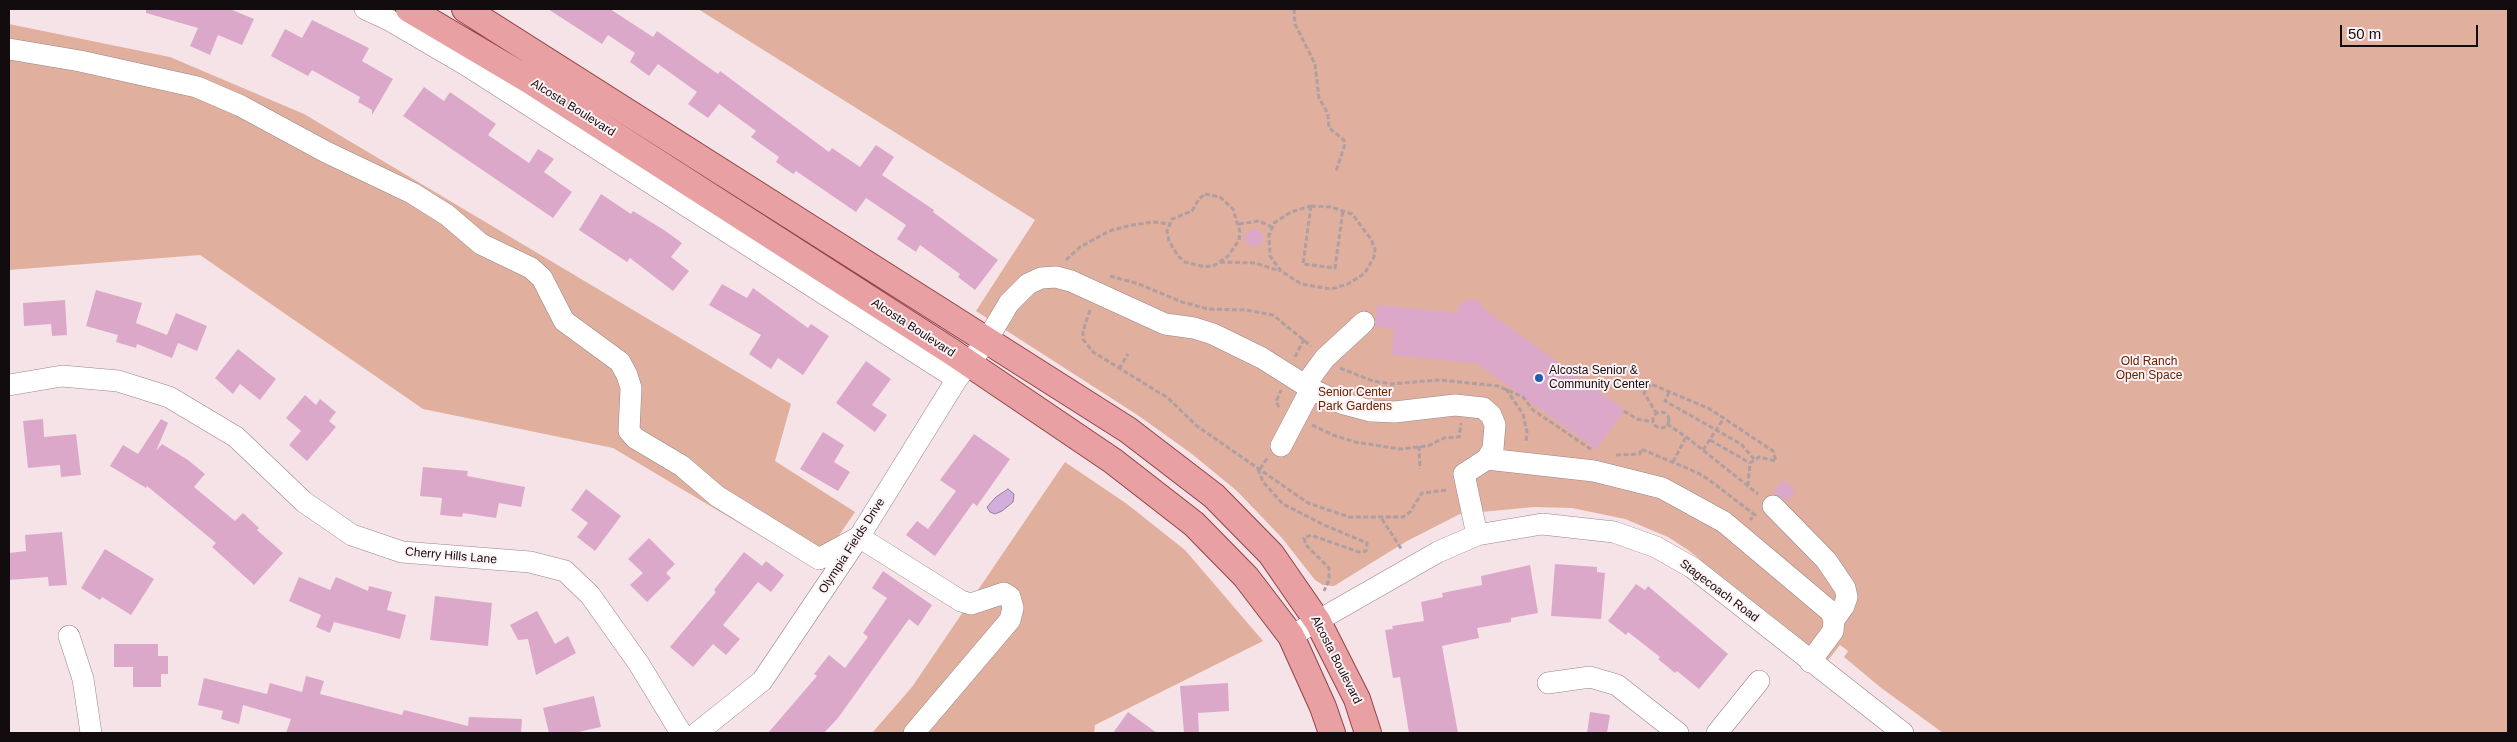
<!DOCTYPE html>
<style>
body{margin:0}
#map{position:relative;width:2517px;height:742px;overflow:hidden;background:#f6e3e8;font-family:Arial,sans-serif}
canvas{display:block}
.frame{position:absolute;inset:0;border:10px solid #120c0e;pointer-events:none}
.scale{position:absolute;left:2340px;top:25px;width:138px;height:22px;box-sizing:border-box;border:2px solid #120c0e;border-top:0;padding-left:6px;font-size:15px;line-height:18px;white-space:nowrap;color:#120c0e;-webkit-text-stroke:4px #fef2f5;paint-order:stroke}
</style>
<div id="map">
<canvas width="2517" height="742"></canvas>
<div class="frame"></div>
<div class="scale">50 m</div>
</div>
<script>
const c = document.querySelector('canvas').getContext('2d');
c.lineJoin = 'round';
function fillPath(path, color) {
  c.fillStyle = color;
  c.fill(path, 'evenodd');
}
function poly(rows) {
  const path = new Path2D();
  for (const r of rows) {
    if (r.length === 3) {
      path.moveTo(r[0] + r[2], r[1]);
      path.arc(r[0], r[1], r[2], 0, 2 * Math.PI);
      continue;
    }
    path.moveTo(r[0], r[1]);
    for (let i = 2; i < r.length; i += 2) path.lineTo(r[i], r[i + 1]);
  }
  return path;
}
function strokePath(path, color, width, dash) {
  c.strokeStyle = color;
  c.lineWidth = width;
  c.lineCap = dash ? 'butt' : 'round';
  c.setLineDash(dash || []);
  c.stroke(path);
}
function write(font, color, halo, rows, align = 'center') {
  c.font = font + ' Arial,sans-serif';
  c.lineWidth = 4;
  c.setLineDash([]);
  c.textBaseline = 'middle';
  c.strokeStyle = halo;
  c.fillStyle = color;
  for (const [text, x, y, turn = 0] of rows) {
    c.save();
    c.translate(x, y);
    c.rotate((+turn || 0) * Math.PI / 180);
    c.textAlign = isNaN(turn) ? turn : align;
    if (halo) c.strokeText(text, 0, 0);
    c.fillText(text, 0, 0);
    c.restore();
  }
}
fillPath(poly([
 [698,9,2508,9,2508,733,1943,733,1880,687,1844,657,1848,651,1840,645,1828,660,1688,550,1668,537,1625,519,1572,508,1534,507,1460,514,1407,541,1334,586,1323,585,1315,580,1282,538,1237,491,1192,454,1139,416,976,311,1035,220],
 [9,24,170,57,304,114,791,404,775,461,855,512,816,569,613,448,423,409,200,255,9,270],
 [1065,462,1127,504,1185,550,1263,641,1095,725,1094,733,872,733,912,687]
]), '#e1af9d');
const water = poly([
 [1008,489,1014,494,1013,502,1002,511,995,514,990,512,987,507,996,497,1008,489]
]);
fillPath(water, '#d2aedd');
strokePath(water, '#987d9f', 1);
fillPath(poly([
 [146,9,230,9,254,19,242,45,218,35,210,55,190,46,198,28,146,13],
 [548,9,610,9,653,37,657,31,718,74,720,71,829,152,832,148,860,167,876,145,894,157,882,175,934,210,933,212,998,260,975,290,958,277,960,274,920,245,916,252,897,239,906,225,866,198,856,212,796,171,793,174,776,162,779,157,751,137,756,131,719,104,708,118,688,104,697,92,658,64,649,76,630,62,635,53,608,35,602,44],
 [312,20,369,48,362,61,393,79,372,115,372,110,358,102,360,97,312,70,308,76,271,56,285,29,302,38],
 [424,87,444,101,450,92,496,124,488,135,529,163,538,149,554,159,544,172,572,192,553,218,403,116],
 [601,194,631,214,633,211,664,230,682,243,671,257,689,271,673,291,630,258,627,262,579,230],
 [1254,238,9],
 [722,284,747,298,753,288,808,328,811,324,829,336,803,375,778,358,771,369,749,354,761,335,709,305],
 [96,290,142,303,136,323,167,335,176,313,207,326,197,351,178,343,172,358,137,344,136,348,116,342,118,335,86,326],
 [1471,299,1477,300,1484,309,1625,410,1596,449,1473,361,1472,363,1391,355,1394,329,1375,327,1377,305,1456,313,1461,303],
 [65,300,67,335,52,336,51,324,24,326,23,303],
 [238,349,276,379,260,400,240,384,233,394,215,378],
 [866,361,891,379,872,405,887,415,875,432,836,403],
 [305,395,316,405,320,399,336,412,329,421,336,427,307,461,289,445,301,431,286,418],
 [43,419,44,437,76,434,81,475,61,477,60,465,28,468,23,421],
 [161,419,168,423,156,451,162,444,188,460,205,474,194,487,235,521,243,513,259,528,257,530,283,553,254,585,212,547,216,543,147,486,146,488,110,466,123,445,138,454],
 [823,432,844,445,834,462,850,472,838,491,800,469],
 [974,434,1010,459,977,506,973,503,935,556,906,535,917,521,928,529,956,491,940,480],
 [423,467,468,471,467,476,525,487,521,507,499,503,496,518,463,513,462,517,440,515,442,498,420,496],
 [1783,480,1796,490,1787,502,1777,494,1772,494],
 [586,489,621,516,595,551,577,537,588,523,571,510],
 [62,532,67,585,49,586,48,577,9,580,9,553,26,551,25,535],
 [649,538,675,564,666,573,671,578,647,602,630,585,643,573,628,559],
 [105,549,154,579,131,615,102,597,100,600,81,588],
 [744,552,762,566,766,561,784,575,771,592,758,582,723,625,740,639,726,655,713,644,693,667,670,647,716,592,714,590],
 [1555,564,1597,567,1597,572,1605,573,1601,619,1551,616],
 [1530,565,1538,613,1511,618,1511,622,1477,628,1479,638,1442,646,1458,733,1409,733,1400,677,1393,678,1385,630,1393,629,1392,626,1424,621,1421,602,1443,597,1442,593,1482,585,1481,576],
 [883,571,932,605,918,626,909,619,838,718,824,733,768,733,817,676,814,674,829,655,845,668,868,637,863,633,887,598,872,588],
 [299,577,330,590,336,577,368,591,369,586,392,592,387,610,406,615,400,639,334,622,330,633,316,627,321,615,289,601],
 [1636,584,1645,590,1648,586,1728,654,1699,689,1677,671,1675,673,1658,659,1660,657,1628,632,1626,635,1608,621],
 [435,596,492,603,488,646,430,640],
 [537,611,555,644,568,636,576,653,536,675,528,639,518,640,510,625],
 [114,644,158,644,158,656,168,656,168,674,161,674,161,687,133,687,133,667,114,667],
 [306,676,324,681,320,694,402,715,404,710,468,726,469,717,522,719,521,733,286,733,291,719,243,705,239,724,221,719,223,711,198,705,204,678,267,694,270,683,302,692],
 [1228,683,1229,711,1198,713,1199,733,1184,733,1180,686],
 [594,696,601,727,574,733,549,733,543,708],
 [1128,712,1157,733,1113,733],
 [1590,712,1610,715,1607,733,1587,733]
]), '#dca8ca');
const minor = poly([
 [365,9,389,20,466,65,957,379],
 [9,49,80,61,197,87,241,106,326,152,412,193,447,215,481,244,531,268,542,278,564,321,620,362,627,375,631,388,629,431,635,438,682,466,717,496,819,559,859,537,961,601,971,604,1004,593,1010,597,1013,608,1010,620,914,733],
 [9,385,62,376,118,381,169,397,236,437,304,502,352,535,402,552,530,562,565,571,590,595,639,664,681,733],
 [1305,385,1325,358,1364,322],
 [1281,446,1311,389],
 [1487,459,1594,471,1662,488,1724,522,1831,612,1834,620,1833,631,1810,662],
 [1773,506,1826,560,1845,588,1847,597,1844,606,1834,620],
 [69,636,83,679,91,733],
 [1291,636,1438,552,1477,535,1542,524,1614,532,1656,547,1693,568,1903,733],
 [1548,683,1590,677,1617,685,1678,733],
 [697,733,762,681,859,537,957,379,987,340,1009,303,1028,284,1041,278,1056,277,1071,281,1165,324,1194,328,1213,334,1262,358,1311,389,1341,403,1371,411,1395,412,1455,405,1483,408,1491,415,1495,425,1493,449,1487,459,1464,474,1477,535],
 [1717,733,1759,681]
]);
const major = poly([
 [409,9,529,80,952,352,1113,461,1194,524,1246,577,1291,636,1323,707,1332,733],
 [465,9,1128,430,1214,496,1271,554,1318,622,1357,699,1368,733]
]);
strokePath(minor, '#97858a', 22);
strokePath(major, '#934346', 28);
strokePath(poly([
 [1294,9,1295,24,1315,64,1319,98,1328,114,1329,128,1344,140,1345,144,1336,171],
 [1205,194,1220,197,1233,209,1240,232,1239,240,1228,256,1215,265,1205,267,1185,262,1178,256,1169,241,1167,231,1172,219,1192,211,1199,199,1205,194],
 [1311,206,1331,207,1352,214,1371,239,1375,249,1374,257,1365,273,1348,284,1331,289,1301,284,1281,271,1270,256,1269,235,1274,223,1291,212,1311,206],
 [1311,206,1303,264,1335,268,1343,210],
 [1239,224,1259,221,1272,227],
 [1066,260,1080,247,1109,231,1132,225,1153,222,1169,224],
 [1220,262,1255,263,1280,271],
 [1110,276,1139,284,1182,302,1208,309,1246,310,1273,315,1311,346],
 [1090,310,1083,331,1083,339,1093,352,1168,398,1197,426,1308,503,1349,517,1403,517,1410,512,1422,493,1448,490],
 [1295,357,1304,339],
 [1340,368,1373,381,1391,384,1439,380,1498,386,1523,397,1533,410,1592,450],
 [1119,369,1128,354],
 [1506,389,1523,414,1527,432,1526,443],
 [1669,392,1665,401,1741,444,1754,459],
 [1279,407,1276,402,1281,390],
 [1624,411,1637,419,1653,422],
 [1661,420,8],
 [1657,414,1644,393,1651,384,1710,409,1773,451,1776,461,1759,457,1750,463,1748,485],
 [1667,424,1689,439,1758,494],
 [1312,425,1333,435,1355,442,1400,449,1428,446,1444,438,1459,437,1461,423],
 [1710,440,1750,463],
 [1419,446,1420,469],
 [1703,450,1724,418],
 [1616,455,1640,454,1641,449,1696,472,1708,479,1755,515,1750,520],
 [1673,462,1686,437],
 [1258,469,1263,482,1283,504,1324,525,1367,543,1366,551,1359,552,1311,535,1304,538,1306,545,1329,568,1329,580,1324,591],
 [1260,469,1268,457],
 [1382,519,1402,550]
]), '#ae9fa3', 3, [5, 2.5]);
strokePath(minor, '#fff', 21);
strokePath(major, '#e8a0a2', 26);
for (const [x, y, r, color] of [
 [1539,378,5,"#1f5fb0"]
]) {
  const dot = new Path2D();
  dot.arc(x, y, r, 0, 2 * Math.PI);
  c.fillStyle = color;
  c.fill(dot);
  strokePath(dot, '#fef2f5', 2);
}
write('12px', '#120c0e', '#fef2f5', [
 ["Alcosta Boulevard",573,108,32],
 ["Alcosta Boulevard",913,328,33],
 ["Olympia Fields Drive",852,546,-57],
 ["Cherry Hills Lane",451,556,5],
 ["Stagecoach Road",1719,591,37],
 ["Alcosta Boulevard",1336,660,63]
]);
write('12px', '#662201', '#fef2f5', [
 ["Old Ranch",2149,362],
 ["Open Space",2149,376],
 ["Senior Center",1355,393],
 ["Park Gardens",1355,407]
]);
write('12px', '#120c0e', '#fef2f5', [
 ["Alcosta Senior &",1549,371],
 ["Community Center",1549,385]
], 'left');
</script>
